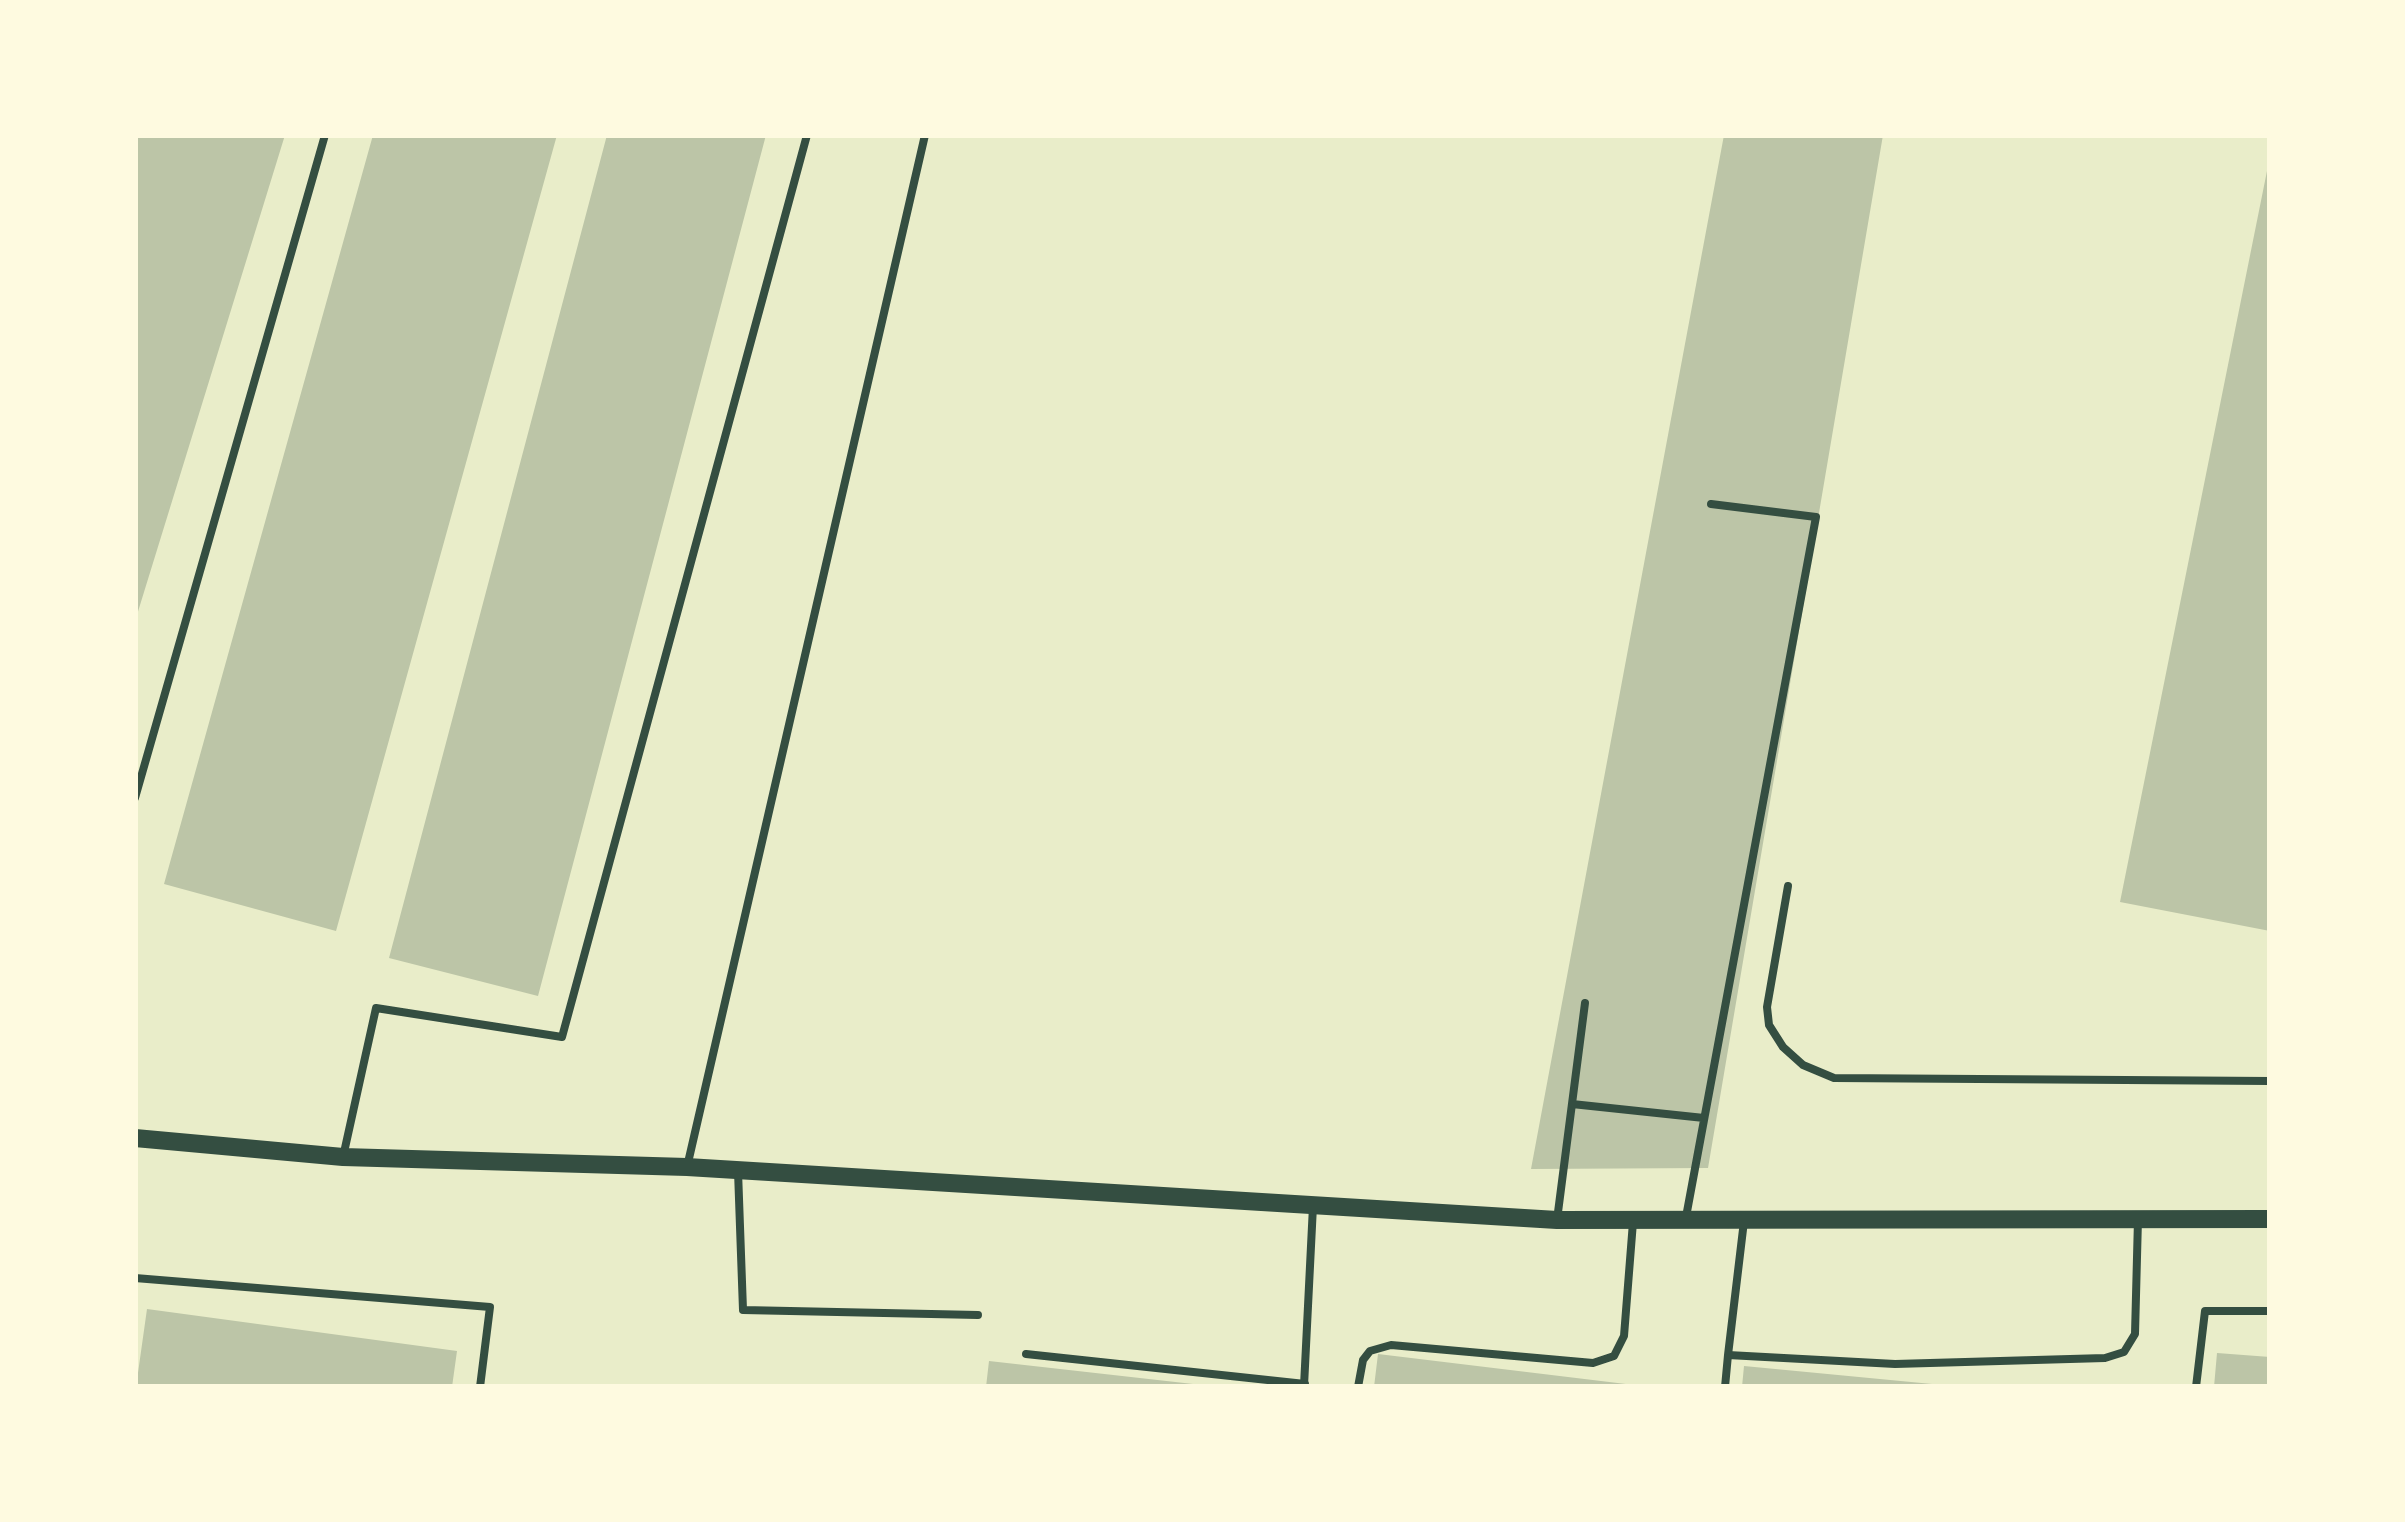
<!DOCTYPE html>
<style>
body{margin:0}
#map{position:relative;width:2405px;height:1522px;overflow:hidden;background:#e9edc9;font-family:"Noto Serif",serif}
canvas{display:block}
.frame{position:absolute;inset:0;border:138px solid #fefae0;pointer-events:none}
</style>
<div id="map">
<canvas width="2405" height="1522"></canvas>
<div class="frame"></div>
</div>
<script>
const c = document.querySelector('canvas').getContext('2d');
c.lineJoin = 'round';
function fillPath(path, color) {
  c.fillStyle = color;
  c.fill(path, 'evenodd');
}
function poly(rows) {
  const path = new Path2D();
  for (const r of rows) {
    path.moveTo(r[0], r[1]);
    for (let i = 2; i < r.length; i += 2) path.lineTo(r[i], r[i + 1]);
  }
  return path;
}
function strokePath(path, color, width, dash) {
  c.strokeStyle = color;
  c.lineWidth = width;
  c.lineCap = dash ? 'butt' : 'round';
  c.setLineDash(dash || []);
  c.stroke(path);
}
fillPath(poly([
 [135,135,285,135,136,618,135,618],
 [373,135,557,135,336,931,164,884],
 [607,135,766,135,538,996,389,958],
 [1724,135,1883,135,1708,1168,1531,1169],
 [2268,166,2270,166,2270,931,2120,902],
 [147,1309,457,1351,452,1387,136,1387],
 [2217,1353,2270,1357,2270,1387,2214,1387],
 [1378,1354,1634,1385,1634,1387,1374,1387],
 [989,1361,1193,1384,1193,1387,986,1387],
 [1744,1366,1932,1384,1931,1387,1742,1387]
]), '#bcc5a7');
strokePath(poly([
 [135,798,325,135],
 [1788,886,1767,1007,1769,1025,1783,1047,1803,1065,1834,1078,2270,1081],
 [1572,1104,1704,1118],
 [343,1157,376,1008,562,1037,807,135],
 [687,1167,925,135],
 [738,1171,743,1310,978,1315],
 [1686,1217,1816,517,1711,504],
 [1557,1220,1585,1003],
 [1744,1221,1728,1355,1895,1364,2105,1358,2124,1352,2135,1334,2138,1219],
 [135,1278,490,1307,480,1387],
 [1026,1354,1305,1384],
 [1304,1386,1313,1206],
 [1358,1387,1363,1360,1370,1351,1391,1345,1593,1363,1614,1356,1624,1336,1633,1222],
 [1725,1387,1728,1355],
 [2196,1387,2205,1311,2270,1311]
]), '#344e41', 8);
strokePath(poly([
 [135,1138,343,1157,687,1167,1557,1220,2270,1219]
]), '#344e41', 18);
</script>
